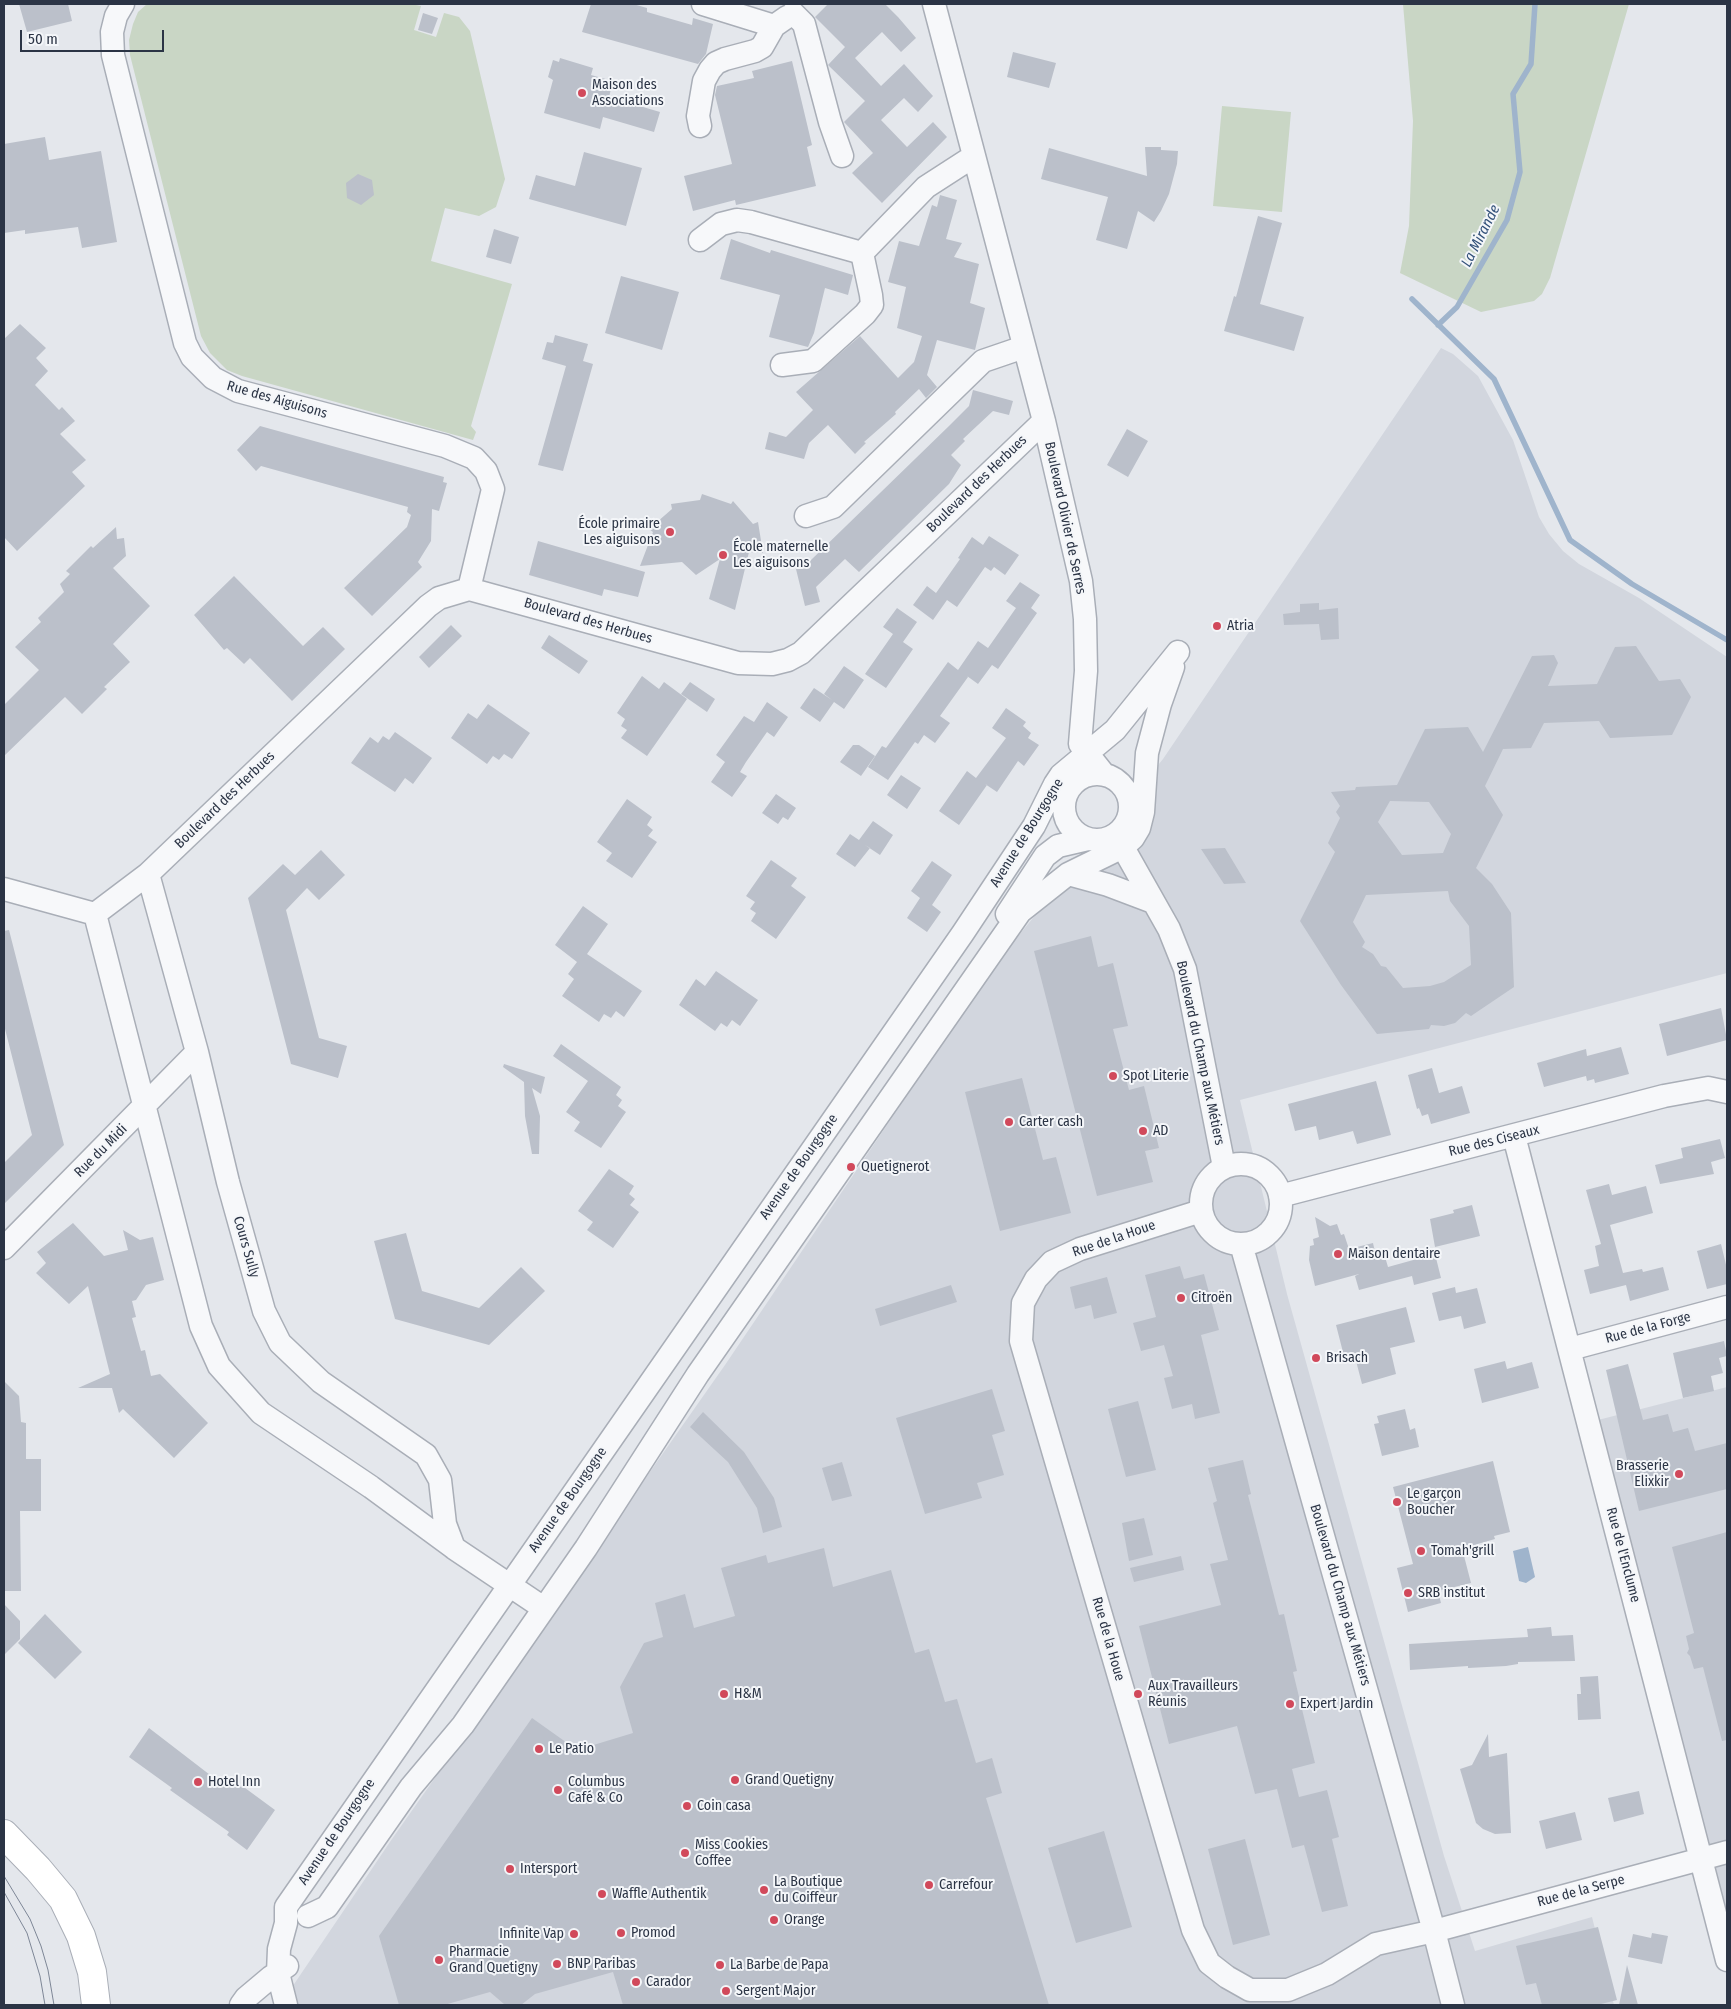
<!DOCTYPE html>
<meta charset="utf-8">
<style>
body{margin:0}
#map{position:relative;width:1731px;height:2009px;overflow:hidden;background:#e4e7ec;font-family:"Fira Sans Condensed",sans-serif}
canvas{display:block}
.frame{position:absolute;inset:0;border:5px solid #2b3445;pointer-events:none}
.scale{position:absolute;left:20px;top:30px;width:144px;height:22px;box-sizing:border-box;border:2px solid #2b3445;border-top:0;padding-left:6px;font-size:15px;line-height:18px;white-space:nowrap;color:#2b3445;-webkit-text-stroke:4px #f4f6f9;paint-order:stroke}
</style>
<div id="map">
<canvas width="1731" height="2009"></canvas>
<div class="frame"></div>
<div class="scale">50 m</div>
</div>
<script>
const c = document.querySelector('canvas').getContext('2d');
c.lineJoin = 'round';
function fillPath(path, color) {
  c.fillStyle = color;
  c.fill(path, 'evenodd');
}
function poly(rows) {
  const path = new Path2D();
  for (const r of rows) {
    if (r.length === 3) {
      path.moveTo(r[0] + r[2], r[1]);
      path.arc(r[0], r[1], r[2], 0, 2 * Math.PI);
      continue;
    }
    path.moveTo(r[0], r[1]);
    for (let i = 2; i < r.length; i += 2) path.lineTo(r[i], r[i + 1]);
  }
  return path;
}
function strokePath(path, color, width, dash) {
  c.strokeStyle = color;
  c.lineWidth = width;
  c.lineCap = dash ? 'butt' : 'round';
  c.setLineDash(dash || []);
  c.stroke(path);
}
function write(font, color, halo, rows, align = 'center') {
  c.font = font + ' "Fira Sans Condensed",sans-serif';
  c.lineWidth = 4;
  c.setLineDash([]);
  c.textBaseline = 'middle';
  c.strokeStyle = halo;
  c.fillStyle = color;
  for (const [text, x, y, turn = 0] of rows) {
    c.save();
    c.translate(x, y);
    c.rotate((+turn || 0) * Math.PI / 180);
    c.textAlign = isNaN(turn) ? turn : align;
    if (halo) c.strokeText(text, 0, 0);
    c.fillText(text, 0, 0);
    c.restore();
  }
}
fillPath(poly([
 [1441,348,1453,354,1478,376,1513,440,1539,517,1549,534,1563,551,1579,564,1639,598,1727,657,1727,973,1240,1100,1287,1294,1444,1856,1475,1951,1592,1917,1614,2005,280,2005,392,1839,725,1365,997,962,1163,759],
 [1727,1387,1727,1924,1598,1420]
]), '#d2d6de');
fillPath(poly([
 [147,4,411,4,421,6,414,30,436,37,444,13,459,17,470,31,505,179,496,207,479,216,445,208,431,261,512,284,471,426,476,432,473,440,242,376,227,370,210,353,201,336,130,55,129,40,133,24,138,12],
 [1403,4,1629,4,1550,278,1542,294,1534,301,1481,312,1400,273,1409,226,1413,121],
 [1222,106,1291,112,1282,212,1213,206]
]), '#c9d6c5');
fillPath(poly([
 [1528,1547,1535,1577,1526,1583,1519,1581,1513,1551]
]), '#9fb4cc');
strokePath(poly([
 [1412,299,1494,379,1570,540,1632,584,1727,640],
 [1438,325,1457,307,1507,220,1520,172,1513,94,1531,64,1535,4]
]), '#9fb4cc', 5.5);
fillPath(poly([
 [19,4,68,4,72,21,27,32],
 [591,4,633,4,647,8,647,12,692,25,693,18,713,24,706,54,698,64,582,32],
 [828,4,885,4,898,17,916,38,901,52,882,32,855,58,881,86,904,64,933,96,918,112,904,98,881,120,907,147,933,122,947,137,882,203,852,173,873,153,844,122,865,101,828,65,845,47,815,17],
 [423,13,438,18,432,34,418,30],
 [1013,52,1056,63,1049,88,1007,77],
 [560,58,593,68,591,75,613,81,609,97,660,112,654,132,603,117,600,129,544,113,553,80,548,77,553,60,559,62],
 [792,61,812,145,807,147,816,186,736,205,735,200,693,211,684,176,732,164,715,95,717,86,754,78,752,71],
 [45,137,49,160,101,151,117,242,82,248,78,227,25,234,25,230,4,233,4,144],
 [1145,147,1161,147,1161,150,1178,151,1177,164,1169,194,1161,211,1154,222,1138,211,1127,249,1096,240,1108,197,1041,179,1049,148,1147,176],
 [584,152,642,168,626,226,529,199,536,175,575,186],
 [358,174,372,180,374,195,361,205,347,198,346,183],
 [940,195,957,200,946,239,962,243,954,257,979,264,970,303,985,308,975,350,937,340,927,375,937,387,926,398,919,389,895,412,896,414,864,442,866,443,855,454,828,425,809,443,804,459,765,449,769,432,786,437,813,410,796,392,860,336,898,378,914,362,922,336,897,328,906,287,888,282,899,241,919,246,932,205,937,207],
 [1258,216,1282,223,1260,304,1304,317,1294,351,1224,331,1234,296,1236,297],
 [494,229,519,237,511,264,486,257],
 [731,239,770,253,771,250,853,275,848,295,825,288,814,333,808,347,769,337,780,295,720,279],
 [621,276,679,292,662,350,605,333],
 [20,324,46,348,36,358,48,371,35,385,59,410,62,407,75,421,60,434,86,460,72,472,85,486,17,551,4,537,4,339],
 [555,335,588,344,583,361,593,364,563,471,538,465,566,366,542,359,547,342,553,343],
 [973,390,1013,401,1009,415,993,411,963,439,965,441,951,455,961,465,949,484,859,572,845,559,816,587,820,602,805,606,795,565,811,560,950,425,969,406],
 [260,426,444,477,443,482,447,483,439,511,432,509,431,541,418,562,422,567,372,616,344,588,407,527,411,515,407,512,408,507,261,466,256,471,237,450],
 [1127,429,1148,441,1128,477,1107,465],
 [702,494,731,504,733,501,753,524,758,522,763,553,749,552,735,610,709,599,720,559,696,575,682,562,640,566,653,532,649,529,672,509,671,504,700,500],
 [116,527,117,539,124,538,126,556,113,568,150,606,113,644,130,662,104,687,107,689,82,714,65,697,4,756,4,705,39,670,15,647,41,622,38,618,64,592,60,584,70,574,66,571,91,546,93,548],
 [989,536,1019,555,1005,575,994,567,991,571,985,567,957,607,947,600,933,620,913,605,927,586,936,593,960,559,958,558,972,537,983,545],
 [538,541,645,572,638,597,604,589,602,596,529,575],
 [234,576,303,646,323,627,345,649,292,701,250,658,244,664,227,648,224,650,194,615],
 [1020,582,1040,595,1031,608,1037,613,998,669,992,665,978,684,967,676,968,677,940,716,950,723,935,743,924,735,918,744,915,742,888,780,868,767,882,746,886,748,948,662,958,670,978,641,988,648,1016,608,1006,601],
 [1319,603,1319,610,1338,608,1339,639,1321,640,1319,624,1284,625,1283,614,1300,612,1300,604],
 [897,608,917,622,903,642,913,649,886,688,865,674,893,634,883,627],
 [451,625,462,636,429,668,419,657],
 [549,635,588,661,579,674,541,648],
 [1636,646,1659,681,1680,679,1691,697,1672,735,1610,738,1599,721,1544,723,1531,748,1503,749,1485,786,1503,815,1476,868,1492,884,1511,913,1514,987,1471,1016,1466,1013,1455,1023,1444,1026,1431,1025,1429,1029,1377,1034,1341,985,1300,921,1335,852,1328,843,1340,818,1336,812,1340,806,1331,792,1355,790,1356,787,1397,785,1425,729,1468,727,1483,752,1532,656,1554,655,1558,663,1548,686,1597,684,1615,647],
 [1390,801,1429,802,1451,834,1443,853,1402,855,1378,822],
 [1448,891,1450,901,1469,926,1471,965,1444,982,1430,986,1403,988,1386,967,1381,966,1373,954,1362,947,1365,942,1353,922,1366,895],
 [844,666,864,680,844,709,834,702,820,722,800,708,814,688,832,700,824,694],
 [642,676,659,689,664,682,687,699,647,756,621,738,627,730,621,726,625,719,617,713],
 [690,682,715,699,707,712,681,694],
 [767,702,788,717,774,737,767,732,746,762,740,772,747,776,732,797,711,782,725,762,716,755,744,716,754,722],
 [488,704,530,733,512,759,504,754,499,760,493,756,487,764,451,738,468,713,477,719],
 [1006,708,1026,722,1023,726,1031,733,1028,738,1039,745,1024,766,1018,761,997,792,985,784,987,785,959,825,939,811,967,771,976,778,1006,738,992,728],
 [395,732,432,758,413,784,405,778,395,792,351,763,370,737,378,743,383,736,389,740],
 [853,745,859,745,875,756,861,776,840,762],
 [901,775,921,788,907,809,887,795],
 [776,794,796,808,788,820,783,817,778,824,762,813],
 [627,799,652,817,647,825,653,830,648,836,657,842,632,878,606,861,612,853,597,842],
 [873,821,893,835,880,855,865,845,870,848,855,867,836,854,850,834,859,840],
 [1225,848,1246,883,1224,884,1201,849],
 [321,850,345,875,319,900,307,888,286,910,319,1038,347,1046,338,1078,291,1064,248,898,283,864,295,875],
 [771,860,797,878,791,886,806,897,776,939,751,921,756,913,750,909,755,902,746,896],
 [932,861,952,875,932,905,941,912,927,932,907,918,920,898,911,891],
 [583,906,608,924,587,954,642,991,624,1017,616,1011,611,1018,604,1014,599,1022,562,996,574,979,568,974,577,962,555,945],
 [9,930,64,1145,4,1204,4,1163,32,1135,4,1025,4,931],
 [1091,936,1098,967,1113,963,1128,1026,1113,1029,1129,1090,1144,1086,1159,1148,1145,1151,1153,1182,1097,1196,1034,951],
 [716,971,758,1000,740,1026,732,1020,727,1027,721,1023,715,1031,679,1005,696,979,705,986],
 [1721,1008,1727,1040,1667,1056,1659,1024],
 [561,1044,621,1087,616,1095,622,1100,618,1106,626,1112,601,1148,574,1131,580,1122,566,1112,588,1081,553,1056],
 [1621,1047,1629,1074,1595,1083,1594,1079,1587,1081,1586,1076,1544,1087,1537,1063,1586,1049,1587,1056],
 [504,1064,545,1077,541,1094,532,1088,540,1116,539,1154,532,1154,525,1116,524,1082,503,1067],
 [1432,1068,1439,1093,1462,1086,1470,1113,1431,1124,1428,1114,1422,1116,1419,1108,1417,1109,1408,1075],
 [1022,1078,1043,1160,1056,1157,1071,1213,1000,1231,965,1092],
 [1376,1081,1391,1135,1357,1144,1353,1131,1319,1140,1316,1126,1295,1131,1288,1104],
 [1720,1139,1725,1158,1711,1162,1714,1174,1660,1184,1655,1165,1683,1158,1681,1148],
 [609,1169,634,1186,629,1194,635,1199,630,1205,639,1212,613,1248,587,1230,593,1222,578,1211],
 [1609,1184,1612,1195,1646,1186,1653,1213,1610,1225,1623,1273,1642,1269,1643,1272,1663,1267,1669,1290,1630,1301,1626,1285,1590,1294,1584,1270,1599,1266,1595,1246,1601,1244,1586,1190],
 [1472,1205,1480,1236,1435,1247,1430,1219,1454,1213,1453,1210],
 [1315,1217,1330,1226,1337,1224,1341,1235,1344,1234,1349,1249,1373,1243,1375,1252,1383,1250,1388,1267,1435,1254,1441,1278,1414,1285,1412,1276,1359,1290,1355,1276,1359,1274,1315,1286,1309,1260,1310,1246,1314,1245,1313,1239,1319,1237],
 [73,1223,104,1256,128,1250,123,1230,140,1240,153,1237,164,1280,146,1285,136,1300,132,1301,136,1317,132,1318,141,1351,145,1350,151,1376,160,1374,208,1423,174,1458,123,1409,119,1413,112,1388,78,1388,110,1374,88,1286,69,1304,36,1273,46,1263,37,1252],
 [406,1233,422,1291,479,1308,521,1267,545,1291,489,1345,395,1319,374,1241],
 [1721,1244,1727,1269,1727,1284,1707,1289,1697,1251],
 [1180,1266,1184,1279,1204,1274,1219,1330,1201,1335,1220,1413,1195,1419,1192,1404,1172,1409,1164,1378,1173,1376,1164,1345,1141,1351,1133,1323,1156,1317,1145,1275],
 [1107,1277,1117,1313,1094,1319,1091,1305,1075,1309,1070,1287],
 [951,1285,957,1302,880,1326,875,1309],
 [1455,1287,1456,1293,1477,1288,1486,1323,1464,1329,1461,1316,1439,1321,1432,1293],
 [1406,1307,1415,1342,1390,1348,1396,1374,1362,1384,1355,1357,1345,1360,1336,1325],
 [1724,1341,1727,1356,1719,1358,1723,1373,1711,1376,1714,1391,1683,1398,1673,1353],
 [1505,1361,1507,1369,1532,1362,1539,1388,1482,1403,1474,1369],
 [1628,1364,1643,1420,1668,1414,1673,1432,1688,1428,1695,1451,1727,1443,1727,1489,1639,1511,1606,1370],
 [4,1381,19,1396,21,1422,26,1423,26,1459,41,1459,41,1511,20,1511,21,1591,4,1591],
 [992,1389,1005,1431,992,1435,1004,1475,977,1483,982,1498,925,1514,896,1418],
 [1138,1401,1156,1470,1126,1477,1108,1409],
 [1405,1409,1410,1430,1415,1428,1419,1447,1382,1456,1374,1424,1379,1423,1377,1416],
 [703,1412,744,1452,774,1498,782,1527,763,1533,757,1508,728,1462,690,1427],
 [1243,1460,1251,1494,1248,1495,1279,1615,1284,1614,1297,1671,1293,1672,1315,1763,1292,1769,1299,1797,1327,1790,1339,1837,1332,1839,1348,1906,1322,1912,1304,1845,1292,1848,1277,1789,1255,1794,1237,1726,1169,1744,1139,1626,1221,1605,1210,1564,1228,1560,1213,1503,1217,1501,1208,1468],
 [1493,1461,1510,1532,1494,1536,1495,1539,1474,1545,1475,1549,1463,1552,1471,1583,1438,1591,1441,1603,1408,1612,1397,1568,1413,1564,1393,1487],
 [842,1462,852,1496,832,1501,822,1468],
 [1144,1518,1153,1555,1129,1561,1122,1523],
 [1727,1532,1727,1740,1722,1741,1703,1667,1694,1669,1690,1656,1687,1653,1689,1649,1686,1636,1694,1633,1672,1547],
 [824,1548,833,1587,891,1570,915,1653,929,1649,945,1702,957,1699,976,1763,992,1758,1002,1793,986,1798,1049,2005,623,2005,613,1972,535,1994,521,2005,504,2004,490,1992,444,2005,399,2005,379,1936,532,1718,577,1750,633,1733,620,1687,644,1643,663,1637,655,1603,685,1594,694,1628,735,1616,721,1568,766,1555,768,1563],
 [1181,1556,1184,1570,1134,1582,1130,1568],
 [4,1604,20,1621,20,1639,4,1655],
 [45,1614,82,1652,55,1679,18,1643],
 [1551,1627,1552,1636,1573,1635,1575,1661,1518,1662,1518,1664,1506,1666,1468,1668,1468,1666,1410,1670,1409,1644,1528,1637,1527,1629],
 [1598,1676,1601,1719,1578,1720,1577,1694,1581,1694,1580,1677],
 [149,1728,227,1788,231,1782,238,1788,241,1785,275,1810,247,1850,227,1835,229,1832,170,1790,172,1788,129,1757],
 [1488,1734,1489,1757,1507,1753,1511,1833,1495,1834,1483,1829,1476,1823,1460,1769,1472,1765],
 [1639,1791,1644,1814,1614,1822,1608,1798],
 [1575,1812,1582,1840,1546,1849,1539,1821],
 [1104,1831,1132,1927,1076,1943,1048,1848],
 [1245,1839,1270,1935,1233,1945,1208,1849],
 [1598,1927,1617,2000,1597,2005,1542,2005,1536,1983,1526,1985,1516,1946],
 [1652,1933,1668,1936,1662,1964,1628,1957,1633,1934,1651,1938],
 [1627,1965,1638,2005,1619,2005]
]), '#bbc0ca');
const street = poly([
 [123,4,116,16,112,32,113,55,185,343,192,357,213,378,238,391,445,446,474,458,486,471,493,489,469,589],
 [703,4,774,26,787,17],
 [934,4,1044,421,1081,581,1085,619,1086,671,1080,744,1103,773],
 [793,13,804,24,830,122,842,156],
 [700,126,698,116,704,81,710,70,716,63,725,59,755,51,762,47,774,26],
 [700,240,721,224,737,220,751,222,862,253,926,187,974,156],
 [782,365,813,361,865,314,872,305,871,295,862,253],
 [806,516,833,507,983,361,1024,347],
 [1097,807,33],
 [1116,835,1169,929,1185,969,1224,1167],
 [148,874,197,1052,228,1182,264,1311,280,1343,321,1382,426,1455,440,1480,445,1524,454,1548],
 [1068,874,1108,885,1153,902],
 [4,889,95,914],
 [95,914,148,874,428,606,439,598,469,589,738,663,772,664,788,660,801,653,1044,421],
 [95,914,201,1326,219,1366,261,1413,371,1487,454,1548,536,1603],
 [1007,914,1045,856,1058,846,1088,839],
 [1514,1136,1727,1960],
 [1241,1204,40],
 [1280,1196,1664,1096,1708,1088,1727,1092],
 [1201,1211,1080,1249,1052,1262,1036,1279,1023,1303,1021,1341,1193,1930,1209,1963,1227,1977,1250,1990,1288,1990,1327,1974,1376,1944,1434,1931,1727,1852],
 [1241,1244,1434,1931,1453,2005],
 [4,1248,197,1052],
 [1570,1349,1727,1307],
 [308,1916,327,1907,411,1787,463,1725,586,1548,698,1374,1020,912,1068,874,1123,847,1133,838,1139,828,1143,812,1147,753,1160,704,1173,667],
 [241,2005,246,1998,271,1977,287,1966],
 [286,2005,278,1973,279,1949,286,1923,286,1907,963,933,1034,826,1055,784,1061,775,1115,730,1178,652]
]);
const secondary = poly([
 [4,1834,38,1869,63,1899,81,1936,92,1972,96,2005]
]);
strokePath(street, '#a9aeb7', 25);
strokePath(secondary, '#a9aeb7', 30);
strokePath(street, '#f7f8fa', 22);
strokePath(secondary, '#fff', 28);
strokePath(poly([
 [4,1876,30,1919,41,1946,48,1970,54,2005],
 [4,1892,27,1933,40,1976,45,2005]
]), '#7d8696', 1);
for (const [x, y, r, color] of [
 [582,93,5,"#d1495b"],
 [670,532,5,"#d1495b"],
 [723,555,5,"#d1495b"],
 [1217,626,5,"#d1495b"],
 [1113,1076,5,"#d1495b"],
 [1009,1122,5,"#d1495b"],
 [1143,1131,5,"#d1495b"],
 [851,1167,5,"#d1495b"],
 [1338,1254,5,"#d1495b"],
 [1181,1298,5,"#d1495b"],
 [1316,1358,5,"#d1495b"],
 [1679,1474,5,"#d1495b"],
 [1397,1502,5,"#d1495b"],
 [1421,1551,5,"#d1495b"],
 [1408,1593,5,"#d1495b"],
 [724,1694,5,"#d1495b"],
 [1138,1694,5,"#d1495b"],
 [1290,1704,5,"#d1495b"],
 [539,1749,5,"#d1495b"],
 [735,1780,5,"#d1495b"],
 [198,1782,5,"#d1495b"],
 [558,1790,5,"#d1495b"],
 [687,1806,5,"#d1495b"],
 [685,1853,5,"#d1495b"],
 [510,1869,5,"#d1495b"],
 [929,1885,5,"#d1495b"],
 [764,1890,5,"#d1495b"],
 [602,1894,5,"#d1495b"],
 [774,1920,5,"#d1495b"],
 [621,1933,5,"#d1495b"],
 [574,1934,5,"#d1495b"],
 [439,1960,5,"#d1495b"],
 [557,1964,5,"#d1495b"],
 [720,1965,5,"#d1495b"],
 [636,1982,5,"#d1495b"],
 [726,1991,5,"#d1495b"]
]) {
  const dot = new Path2D();
  dot.arc(x, y, r, 0, 2 * Math.PI);
  c.fillStyle = color;
  c.fill(dot);
  strokePath(dot, '#f4f6f9', 2);
}
write('14px', '#2b3445', '#f4f6f9', [
 ["Maison des",592,85],
 ["Associations",592,101],
 ["École primaire",660,524,"right"],
 ["Les aiguisons",660,540,"right"],
 ["École maternelle",733,547],
 ["Les aiguisons",733,563],
 ["Atria",1227,626],
 ["Spot Literie",1123,1076],
 ["Carter cash",1019,1122],
 ["AD",1153,1131],
 ["Quetignerot",861,1167],
 ["Maison dentaire",1348,1254],
 ["Citroën",1191,1298],
 ["Brisach",1326,1358],
 ["Brasserie",1669,1466,"right"],
 ["Elixkir",1669,1482,"right"],
 ["Le garçon",1407,1494],
 ["Boucher",1407,1510],
 ["Tomah'grill",1431,1551],
 ["SRB institut",1418,1593],
 ["Aux Travailleurs",1148,1686],
 ["Réunis",1148,1702],
 ["H&M",734,1694],
 ["Expert Jardin",1300,1704],
 ["Le Patio",549,1749],
 ["Grand Quetigny",745,1780],
 ["Hotel Inn",208,1782],
 ["Columbus",568,1782],
 ["Café & Co",568,1798],
 ["Coin casa",697,1806],
 ["Miss Cookies",695,1845],
 ["Coffee",695,1861],
 ["Intersport",520,1869],
 ["La Boutique",774,1882],
 ["du Coiffeur",774,1898],
 ["Carrefour",939,1885],
 ["Waffle Authentik",612,1894],
 ["Orange",784,1920],
 ["Promod",631,1933],
 ["Infinite Vap",564,1934,"right"],
 ["Pharmacie",449,1952],
 ["Grand Quetigny",449,1968],
 ["BNP Paribas",567,1964],
 ["La Barbe de Papa",730,1965],
 ["Carador",646,1982],
 ["Sergent Major",736,1991]
], 'left');
write('14px', '#2b3445', '#f4f6f9', [
 ["Rue des Aiguisons",277,400,16],
 ["Boulevard des Herbues",977,484,-44],
 ["Boulevard Olivier de Serres",1065,518,78],
 ["Boulevard des Herbues",588,621,16],
 ["Boulevard des Herbues",225,800,-44],
 ["Avenue de Bourgogne",1027,833,-58],
 ["Boulevard du Champ aux Métiers",1200,1053,78],
 ["Rue des Ciseaux",1494,1141,-14],
 ["Rue du Midi",101,1151,-45],
 ["Avenue de Bourgogne",799,1167,-55],
 ["Rue de la Houe",1114,1239,-19],
 ["Cours Sully",246,1247,74],
 ["Rue de la Forge",1648,1328,-15],
 ["Avenue de Bourgogne",568,1500,-55],
 ["Rue de l'Enclume",1623,1555,75],
 ["Boulevard du Champ aux Métiers",1340,1595,74],
 ["Rue de la Houe",1108,1639,74],
 ["Avenue de Bourgogne",337,1832,-56],
 ["Rue de la Serpe",1581,1891,-15]
]);
write('italic 15px', '#34527a', '#f4f6f9', [
 ["La Mirande",1481,236,-63]
]);
</script>
